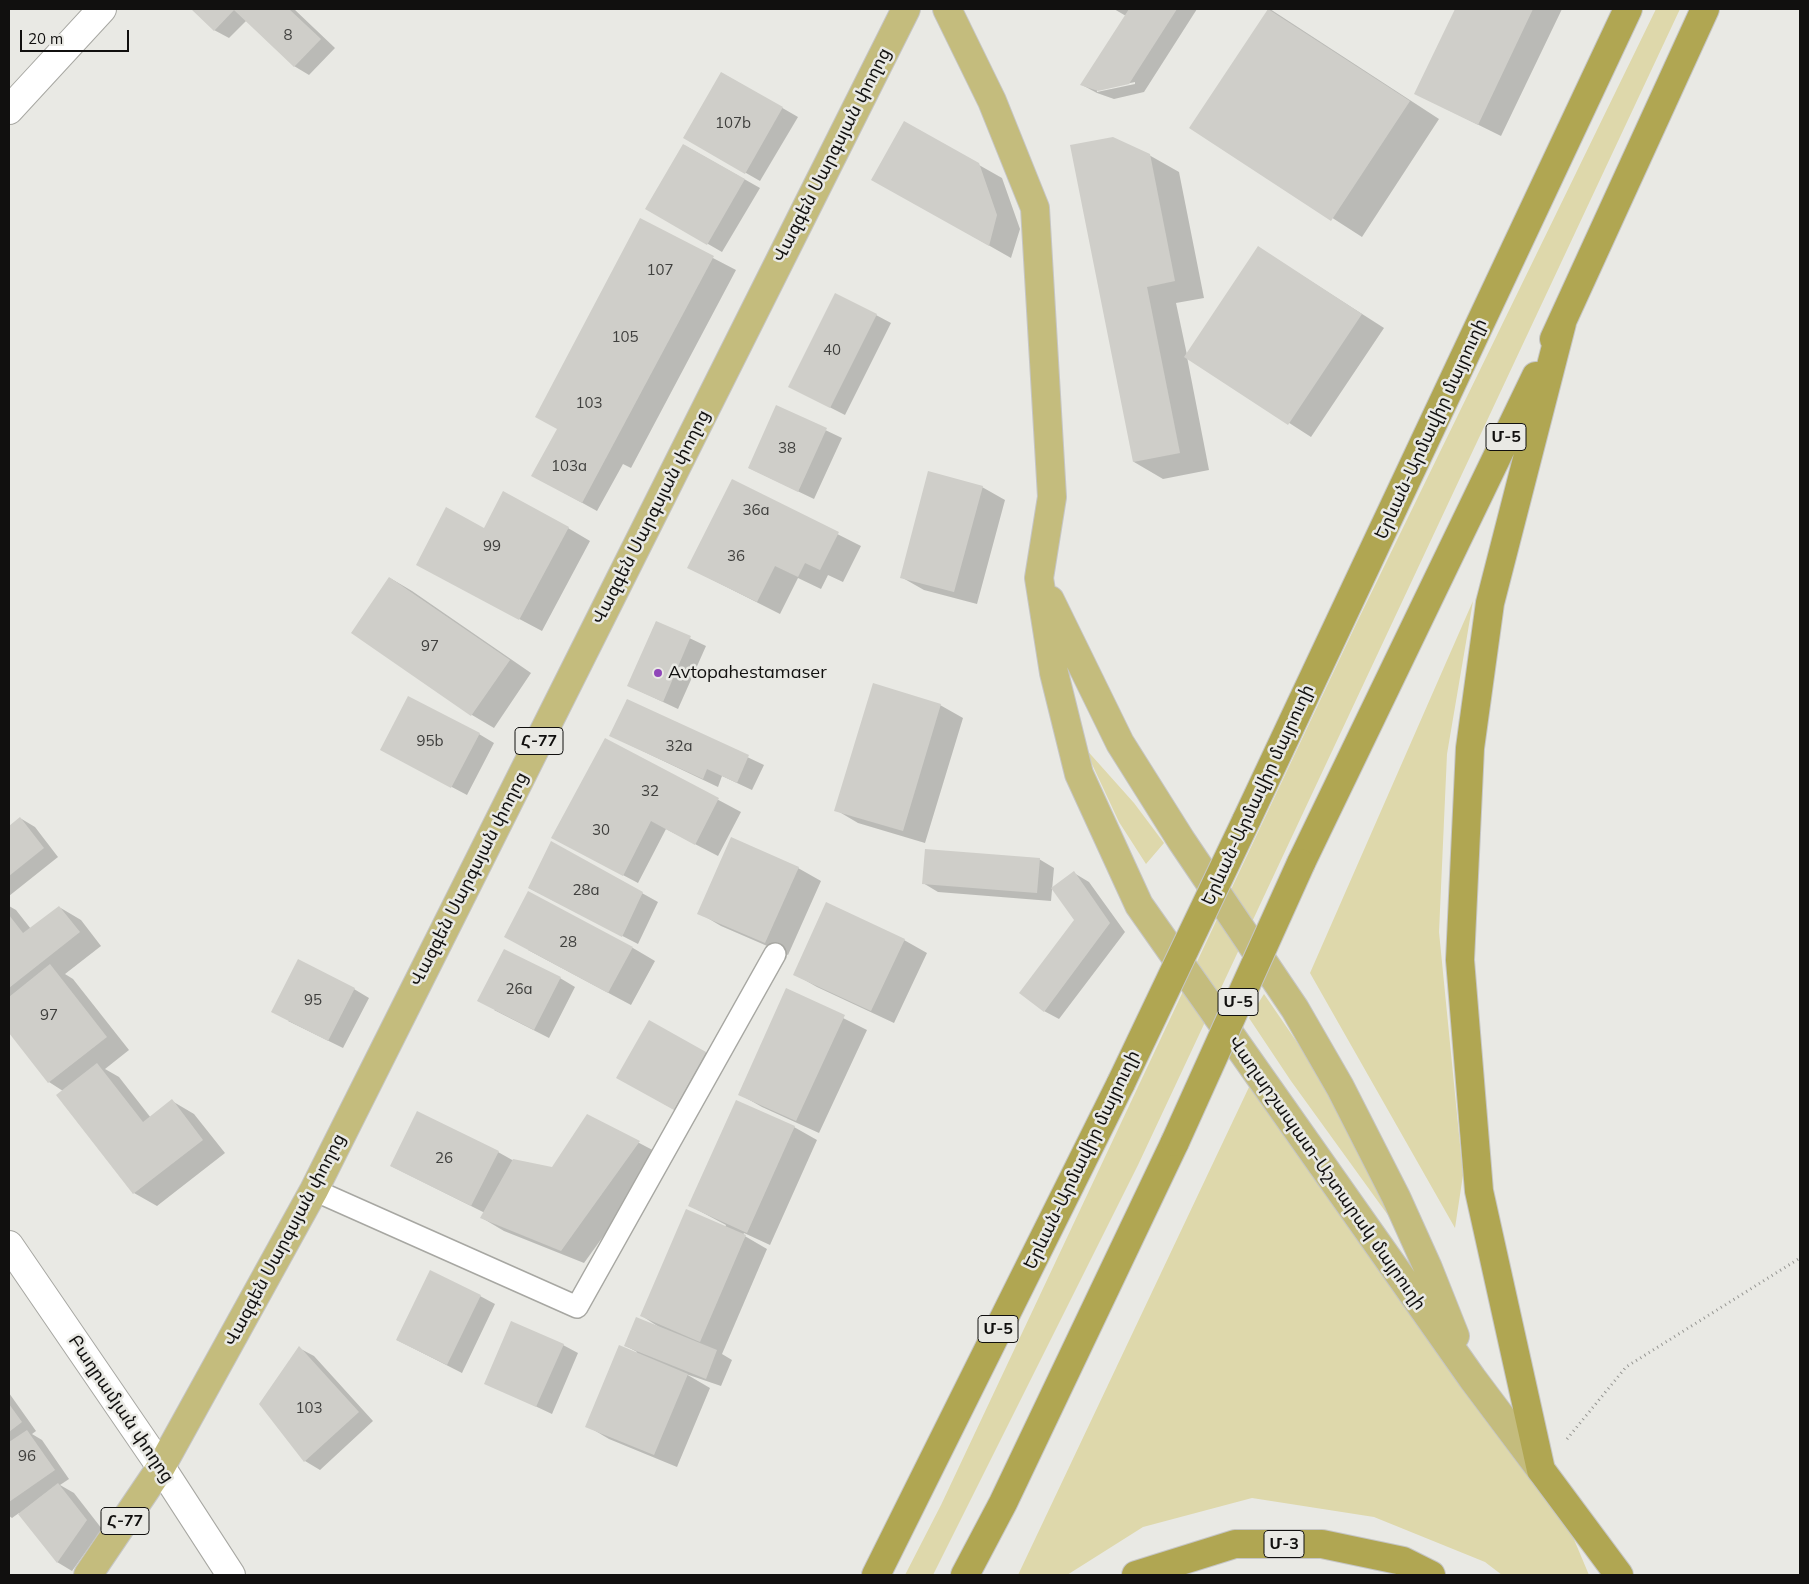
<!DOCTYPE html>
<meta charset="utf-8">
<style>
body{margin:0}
#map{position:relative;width:1809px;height:1584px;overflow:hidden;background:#e9e9e4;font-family:Mulish,sans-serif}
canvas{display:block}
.frame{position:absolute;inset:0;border:10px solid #11100f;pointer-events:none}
.scale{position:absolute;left:20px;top:30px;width:109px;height:22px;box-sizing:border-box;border:2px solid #11100f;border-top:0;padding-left:6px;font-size:15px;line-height:18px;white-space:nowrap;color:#11100f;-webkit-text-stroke:4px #e9e9e4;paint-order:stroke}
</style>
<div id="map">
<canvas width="1809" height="1584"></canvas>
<div class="frame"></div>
<div class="scale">20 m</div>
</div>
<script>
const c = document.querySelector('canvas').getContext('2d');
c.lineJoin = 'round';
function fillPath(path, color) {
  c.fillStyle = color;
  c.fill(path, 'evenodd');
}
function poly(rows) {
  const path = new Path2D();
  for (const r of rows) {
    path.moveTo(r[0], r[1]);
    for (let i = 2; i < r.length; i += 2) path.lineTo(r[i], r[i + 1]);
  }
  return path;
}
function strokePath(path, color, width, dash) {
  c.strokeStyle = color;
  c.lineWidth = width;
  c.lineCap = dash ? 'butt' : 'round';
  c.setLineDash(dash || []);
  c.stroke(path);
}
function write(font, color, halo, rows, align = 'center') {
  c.font = font + ' Mulish,"Noto Sans Armenian",sans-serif';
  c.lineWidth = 5;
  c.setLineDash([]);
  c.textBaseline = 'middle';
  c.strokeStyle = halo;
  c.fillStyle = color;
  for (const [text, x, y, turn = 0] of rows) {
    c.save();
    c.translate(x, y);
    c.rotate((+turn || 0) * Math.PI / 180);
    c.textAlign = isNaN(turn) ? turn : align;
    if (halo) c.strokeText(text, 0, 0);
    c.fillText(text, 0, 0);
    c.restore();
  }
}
fillPath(poly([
 [1656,9,1680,9,1138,1165,933,1575,905,1575,941,1505,1358,620],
 [1473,601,1447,754,1439,932,1463,1175,1455,1228,1310,973],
 [1084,747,1134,803,1164,843,1146,864,1119,822],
 [1264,994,1314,1067,1398,1229,1291,1081,1249,1018],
 [1250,1085,1573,1537,1589,1575,1502,1575,1485,1562,1374,1517,1252,1498,1143,1527,1067,1575,1018,1575]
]), '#ded8ab');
fillPath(poly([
 [192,9,294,9,335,48,309,75,294,66,247,20,229,38,214,30],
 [1114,9,1197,9,1144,92,1114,99,1097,93,1082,85,1126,16],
 [1135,82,1135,84,1097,92,1097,90],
 [1270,9,1439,119,1362,237,1191,127],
 [1457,9,1562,9,1501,136,1416,94],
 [722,73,798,117,760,181,685,138],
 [684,145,760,188,722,252,647,209],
 [1149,155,1179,172,1204,298,1176,303,1187,355,1259,248,1384,328,1311,437,1187,357,1209,470,1163,479,1134,462],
 [979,165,1002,178,1020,229,1011,258,872,179],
 [640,220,736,270,631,468,623,464,597,511,548,484,558,429],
 [876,315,891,323,845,415,790,387],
 [777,407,842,438,814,499,749,468],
 [732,481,861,546,843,582,828,575,821,589,798,578,780,614,689,568],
 [982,487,1005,500,977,604,924,590,901,577],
 [568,528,590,541,542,631,440,577,484,529],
 [390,578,412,591,531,673,494,728,472,715],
 [656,622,706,646,678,709,629,686],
 [627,700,764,765,752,790,722,776,718,787,611,736],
 [940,705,963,718,925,843,858,823,836,810],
 [479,734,494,743,467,795,397,758],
 [606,740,741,812,718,856,666,829,638,883,568,846],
 [20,818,35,827,58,857,9,896,9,827],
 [552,843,658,902,638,944,529,888],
 [1039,859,1054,868,1051,901,938,892,923,883],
 [798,868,821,881,788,955,721,926,699,913],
 [1074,873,1089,882,1125,932,1059,1019,1044,1011,1075,920],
 [9,906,16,910,31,929,59,907,81,920,101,946,65,974,73,979,129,1050,105,1069,119,1077,151,1118,172,1101,194,1114,225,1153,157,1206,134,1193,57,1095,63,1091,49,1082,9,1031],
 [904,940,927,953,894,1023,817,987,794,974],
 [633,948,655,961,631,1005,528,950],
 [560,978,575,987,549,1038,494,1010],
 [354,989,369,998,343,1048,288,1021],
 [787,990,867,1030,819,1133,762,1107,739,1094],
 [650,1022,721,1061,689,1118,618,1078],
 [588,1116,662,1155,584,1263,504,1231,482,1218,485,1213,391,1166,498,1152,514,1161,553,1168],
 [794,1127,817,1140,770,1245,744,1233,743,1235,767,1249,722,1354,732,1360,721,1386,686,1374,710,1388,677,1467,609,1439,587,1426,637,1352,626,1346,662,1329,642,1316,725,1227,726,1225,690,1206],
 [480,1296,495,1304,462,1373,397,1340],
 [563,1345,578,1353,552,1414,486,1383],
 [299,1348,314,1356,373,1421,320,1470,305,1461,260,1404],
 [9,1393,36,1431,32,1434,42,1440,69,1479,60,1485,74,1493,102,1529,72,1571,57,1562,19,1513,12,1518,9,1516]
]), '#0003');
fillPath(poly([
 [191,9,289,9,321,39,294,67,234,10,214,31],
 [1129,9,1177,9,1129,84,1098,91,1080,85],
 [1268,9,1410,101,1331,221,1189,128],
 [1455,9,1533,9,1478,125,1414,94],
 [721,72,783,107,745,174,683,138],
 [904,121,979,163,997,215,989,246,871,180],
 [1113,137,1150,154,1175,281,1147,287,1180,453,1133,462,1070,145],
 [683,144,745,179,707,245,645,209],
 [640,218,714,256,582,503,531,476,557,429,535,417],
 [1258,246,1362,314,1288,425,1184,357],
 [835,293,877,314,830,408,788,387],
 [776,405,827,428,798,492,748,468],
 [928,471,983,486,954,592,900,578],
 [732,479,839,532,820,570,805,563,798,577,775,566,757,602,687,568],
 [503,491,569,527,519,620,416,565,446,507,484,528],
 [389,577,510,660,471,716,351,633],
 [656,621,691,636,663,702,627,686],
 [873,683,941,704,903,831,834,811],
 [408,696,480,733,451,788,380,750],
 [627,699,749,755,737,783,707,769,703,779,609,736],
 [605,738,719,798,695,845,651,821,623,876,551,838],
 [20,817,44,848,9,876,9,826],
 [731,837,799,867,765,943,697,914],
 [551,841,643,892,622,937,528,888],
 [925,849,1040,858,1037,893,922,884],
 [1074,871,1110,923,1044,1012,1019,993,1074,920,1051,888],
 [528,891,633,947,608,993,504,937],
 [826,902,905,939,871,1011,793,975],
 [59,906,80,932,9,988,9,915,23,933],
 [504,949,561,977,534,1030,477,1001],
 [298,959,355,988,328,1041,271,1012],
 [50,964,107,1037,48,1083,9,1033,9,997],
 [786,988,845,1015,796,1121,738,1095],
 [649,1020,706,1052,674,1110,616,1078],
 [97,1063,143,1122,172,1099,203,1140,133,1194,56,1095],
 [736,1100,795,1126,747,1233,688,1206],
 [417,1111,499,1151,471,1206,390,1166],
 [587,1114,640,1141,561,1251,480,1218,513,1159,552,1167],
 [686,1209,746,1235,700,1342,640,1316],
 [430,1270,481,1295,447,1365,396,1340],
 [636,1317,717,1350,706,1379,624,1346],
 [511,1321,564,1344,536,1407,484,1384],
 [619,1345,688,1374,654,1455,585,1427],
 [299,1346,359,1412,304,1462,259,1404],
 [9,1404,22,1422,9,1432],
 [27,1430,55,1470,9,1502,9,1442],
 [58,1483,87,1520,57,1563,18,1514]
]), '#cfcec9');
const service = poly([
 [314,1190,577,1307,775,954]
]);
const minor = poly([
 [9,110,102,9],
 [161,1467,231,1575]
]);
const secondary = poly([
 [9,1245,161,1467]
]);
const primary = poly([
 [947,9,992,101,1035,208,1052,497,1039,578,1054,673,1079,774,1139,905,1472,1378,1541,1470],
 [1050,600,1120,743,1181,840,1295,1009,1340,1087,1396,1197,1428,1268,1455,1336],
 [88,1575,161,1467,314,1190,906,9]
]);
const trunk = poly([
 [1562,323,1490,603,1470,748,1460,960,1479,1191,1541,1470,1619,1575],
 [1554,339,1705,9],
 [1246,821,1628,9],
 [1301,863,1536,376],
 [876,1575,1121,1083],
 [965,1575,1003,1503,1175,1142],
 [1136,1575,1235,1544,1322,1544,1403,1561,1431,1575]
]);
strokePath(service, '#a7a7a2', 24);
strokePath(minor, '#a7a7a2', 30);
strokePath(secondary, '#a7a7a2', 30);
strokePath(primary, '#c6c6c5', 30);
strokePath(trunk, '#c6c6c5', 30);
strokePath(poly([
 [1567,1439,1626,1367,1800,1258]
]), '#969692', 3, [1, 4]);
strokePath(service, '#fff', 21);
strokePath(minor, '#fff', 28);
strokePath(secondary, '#fff', 28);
strokePath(primary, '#c4bc7d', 28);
strokePath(trunk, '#b0a652', 28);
const trunkBridge = poly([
 [1121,1083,1246,821],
 [1175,1142,1301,863]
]);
strokePath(trunkBridge, '#c6c6c5', 30, []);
strokePath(trunkBridge, '#b0a652', 28);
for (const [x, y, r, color] of [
 [658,673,5,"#9046b9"]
]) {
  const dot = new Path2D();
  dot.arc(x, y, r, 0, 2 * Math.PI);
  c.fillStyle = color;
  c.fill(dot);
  strokePath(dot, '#e9e9e4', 2);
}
write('15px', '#40403e', null, [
 ["8",288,35],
 ["107b",733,123],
 ["107",660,270],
 ["105",625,337],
 ["40",832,350],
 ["103",589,403],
 ["38",787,448],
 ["103a",569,466],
 ["36a",756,510],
 ["99",492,546],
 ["36",736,556],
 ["97",430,646],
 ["95b",430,741],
 ["32a",679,746],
 ["32",650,791],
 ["30",601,830],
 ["28a",586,890],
 ["28",568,942],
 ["26a",519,989],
 ["95",313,1000],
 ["97",49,1015],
 ["26",444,1158],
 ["103",309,1408],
 ["96",27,1456]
]);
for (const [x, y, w] of [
 [1506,437,40],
 [539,741,48],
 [1238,1002,40],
 [998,1329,40],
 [125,1521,48],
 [1284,1544,40]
]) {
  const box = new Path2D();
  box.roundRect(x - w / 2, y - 13.5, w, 27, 4);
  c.fillStyle = '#e9e9e4';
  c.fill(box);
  strokePath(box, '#11100f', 1);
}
write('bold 16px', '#11100f', null, [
 ["Մ-5",1506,437],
 ["Հ-77",539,741],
 ["Մ-5",1238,1002],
 ["Մ-5",998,1329],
 ["Հ-77",125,1521],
 ["Մ-3",1284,1544]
]);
write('18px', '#11100f', '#e9e9e4', [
 ["Վազգեն Սարգսյան փողոց",832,155,-63],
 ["Երևան-Արմավիր մայրուղի",1431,429,-65],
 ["Վազգեն Սարգսյան փողոց",651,517,-63],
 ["Երևան-Արմավիր մայրուղի",1258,795,-65],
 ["Վազգեն Սարգսյան փողոց",469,879,-63],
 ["Երևան-Արմավիր մայրուղի",1082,1160,-64],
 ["Վաղարշապատ-Աշտարակ մայրուղի",1327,1173,55],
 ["Վազգեն Սարգսյան փողոց",285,1240,-62],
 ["Բաղրամյան փողոց",121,1409,56]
]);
write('18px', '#11100f', '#e9e9e4', [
 ["Avtopahestamaser",668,673]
], 'left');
</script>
